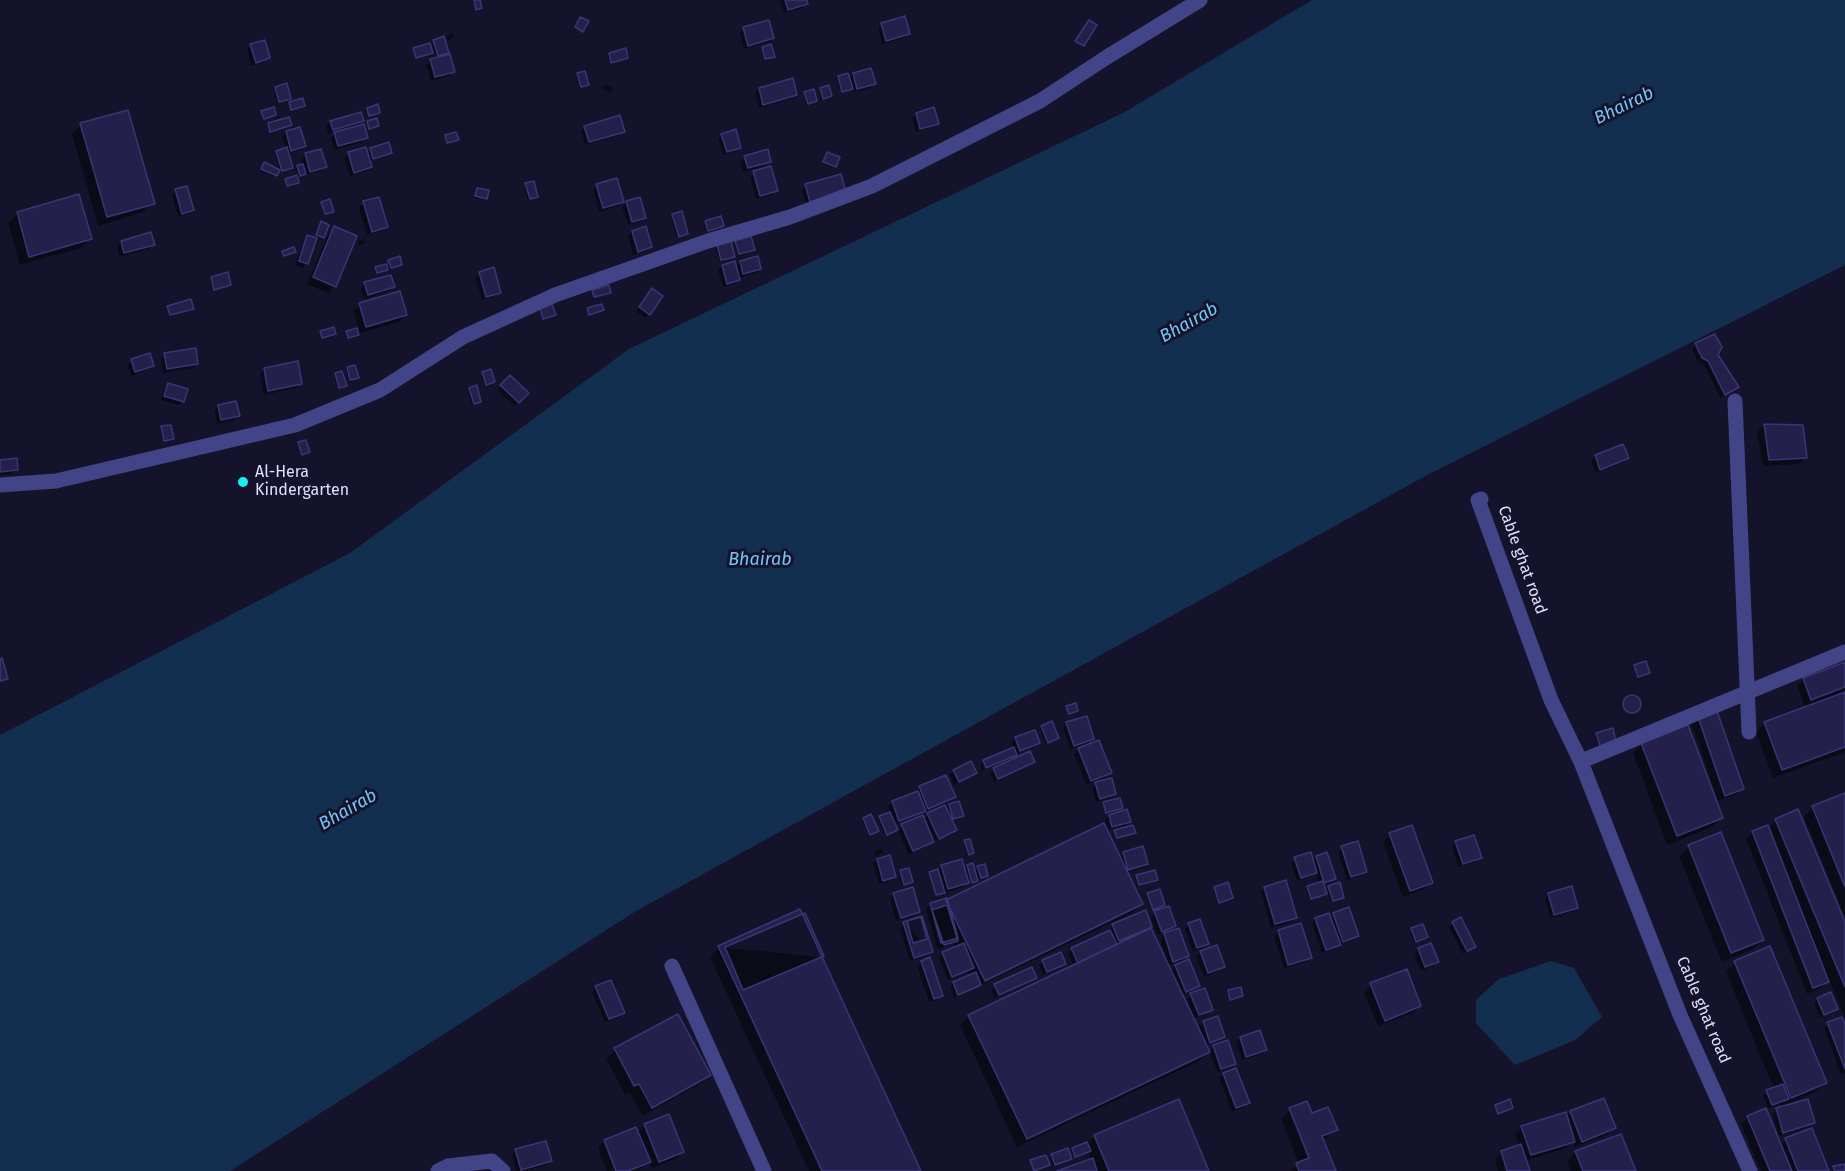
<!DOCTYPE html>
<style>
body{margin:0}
canvas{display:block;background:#15132b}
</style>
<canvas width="1845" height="1171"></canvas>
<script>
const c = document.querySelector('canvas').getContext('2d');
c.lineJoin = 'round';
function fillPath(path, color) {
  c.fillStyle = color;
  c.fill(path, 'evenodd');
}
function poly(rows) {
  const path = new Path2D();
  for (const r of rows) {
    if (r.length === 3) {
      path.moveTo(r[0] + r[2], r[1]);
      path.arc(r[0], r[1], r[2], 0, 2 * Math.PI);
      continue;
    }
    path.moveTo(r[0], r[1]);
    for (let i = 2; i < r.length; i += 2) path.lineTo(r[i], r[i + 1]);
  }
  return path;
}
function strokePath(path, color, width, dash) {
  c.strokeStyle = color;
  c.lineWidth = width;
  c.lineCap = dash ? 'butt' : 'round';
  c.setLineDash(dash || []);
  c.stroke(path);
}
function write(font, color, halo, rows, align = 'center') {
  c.font = font + ' "Fira Sans",sans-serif';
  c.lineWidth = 6;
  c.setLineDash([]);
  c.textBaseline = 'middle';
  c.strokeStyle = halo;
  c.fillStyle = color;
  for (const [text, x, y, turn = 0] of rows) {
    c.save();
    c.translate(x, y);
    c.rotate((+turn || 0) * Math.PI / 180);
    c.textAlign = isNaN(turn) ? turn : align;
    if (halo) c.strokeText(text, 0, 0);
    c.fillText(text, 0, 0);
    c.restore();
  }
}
fillPath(poly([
 [1312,0,1845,0,1845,265,1429,474,636,911,230,1171,0,1171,0,735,350,553,629,349,1123,113],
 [1551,961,1574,968,1602,1017,1575,1040,1515,1065,1476,1023,1476,1000,1499,979]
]), '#132f4f');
fillPath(poly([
 [780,0,806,0,807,4,802,8,784,13],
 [882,24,909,34,904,38,882,44,878,28],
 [744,29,773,38,768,42,744,49,740,33],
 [453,33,454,37,448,41,446,36],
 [434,41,447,52,442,58,453,71,449,76,431,81,426,65,431,61,437,59,432,43],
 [251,45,268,58,264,62,251,66,247,50],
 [763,48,773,56,764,60,761,50],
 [609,54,627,58,610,64,608,56],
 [853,74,874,83,870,88,853,92,852,88,841,93,837,79,838,77,848,79],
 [578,75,587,85,585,86,580,88,576,76],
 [606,84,613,88,610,93,602,88],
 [828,87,830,96,821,100,819,91],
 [275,88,288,100,277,103,274,90],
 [759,89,796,95,791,99,759,108,755,93],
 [805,93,815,101,806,105,804,95],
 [917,114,937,123,933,127,916,132,912,118],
 [362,121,356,128,366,137,362,142,334,150,331,138,337,131,328,134,326,126,330,122],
 [81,125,153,203,144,212,98,226,72,134],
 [585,127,623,131,619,135,585,145,581,131],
 [286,132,304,146,300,150,288,154,291,167,280,172,275,154,286,149,282,136],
 [722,135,739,148,735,152,723,155,718,139],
 [371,149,391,153,369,161,371,167,366,171,350,176,344,158,349,154,367,153],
 [306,155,325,166,321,171,306,175,305,173,303,176,296,177,298,182,296,184,286,187,284,182,286,180,298,177,296,168,303,165,301,159],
 [826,156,835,166,833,168,823,164],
 [745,157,770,161,765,166,743,172,740,161],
 [264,164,278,170,274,177,260,171],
 [754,173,776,190,772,195,756,199,750,177],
 [526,185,537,196,535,198,528,200,524,187],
 [597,185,622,202,618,206,599,212,593,189],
 [806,186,840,195,806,205,802,190],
 [477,189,486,198,484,200,474,198],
 [176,191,192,210,188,214,178,217,172,195],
 [322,203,332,212,330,213,323,215,321,205],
 [364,203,386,226,382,231,367,235,359,207],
 [627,203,645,218,640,222,628,225,622,207],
 [17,214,90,238,81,248,20,265,8,223],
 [673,215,687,234,685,235,677,237,671,217],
 [706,222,723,226,706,232,704,224],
 [321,223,323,237,321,239,316,237,307,263,303,268,295,265,304,241,308,236,314,239],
 [335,228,335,286,328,293,307,284,328,235],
 [632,232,651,247,646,251,633,255,628,236],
 [364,239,365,243,359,246,358,242],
 [121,242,153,244,149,249,120,257,117,246],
 [736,242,753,250,738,255,734,244],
 [718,246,733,256,720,261,716,248],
 [389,261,401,264,389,269,389,267,385,271,375,274,376,269,388,265],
 [740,262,760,269,756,273,738,278,734,284,723,287,718,270,723,266,735,268],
 [480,273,499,292,495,296,482,300,475,277],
 [211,278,230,284,213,290,210,280],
 [365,284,393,287,389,291,364,299,361,288],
 [648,294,649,314,645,318,636,312],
 [360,304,406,315,399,322,357,334,356,336,347,339,345,334,347,332,359,329,353,311],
 [321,332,335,334,320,339,319,334],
 [1696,345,1716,355,1737,387,1733,391,1720,398,1704,365,1698,362,1692,349],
 [165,354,197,364,193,368,163,373,161,359],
 [132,360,153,366,148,370,131,376,127,365],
 [347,368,357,377,355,379,349,381,346,370],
 [264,370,300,384,296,388,264,395,260,374],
 [483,373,494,382,484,386,481,375],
 [336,374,345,386,343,388,338,389,334,376],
 [510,377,527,393,514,406,497,390],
 [168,385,183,401,178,405,161,400,164,389],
 [470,389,480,401,478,403,472,405,468,391],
 [219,406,238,415,234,420,217,424,214,411],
 [1764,425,1802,426,1806,457,1799,464,1763,466,1757,432],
 [162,428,172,438,171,440,162,441,160,429],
 [1622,446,1627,458,1623,462,1596,473,1591,461,1595,456],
 [0,461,16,470,12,474,0,475],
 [1845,664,1845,752,1773,778,1756,732,1765,723,1805,708,1797,686,1804,679],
 [1631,705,8],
 [1699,718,1743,788,1736,795,1718,801,1692,725],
 [1051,723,1058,738,1046,744,1040,729],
 [1067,724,1093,738,1088,743,1070,749,1063,728],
 [1597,734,1613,743,1598,747,1595,736],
 [1016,738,1038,743,1034,747,1016,754,1007,763,1006,761,982,771,980,766,984,762,1014,749,1011,743],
 [1098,742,1110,773,1106,777,1086,785,1074,754,1079,750],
 [1642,744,1722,818,1712,827,1667,845,1633,753],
 [1033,762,1029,766,994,782,990,773,994,769],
 [953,771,975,773,954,785,949,775],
 [1096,784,1115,794,1110,798,1096,802,1092,788],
 [920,787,954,797,950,801,894,825,894,831,885,835,878,819,891,813,888,806,893,802,916,793],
 [1845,794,1845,1018,1829,980,1820,989,1807,994,1746,839,1753,832,1768,829,1776,821,1797,811,1842,918,1845,917,1804,817,1813,807],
 [950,806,962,816,950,820,955,830,951,834,934,842,934,840,928,846,908,854,898,830,902,826,923,820,928,815,950,815,948,807],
 [1109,816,1129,821,1125,826,1108,830,1105,820],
 [863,819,877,831,869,836,862,820],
 [1390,835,1431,882,1424,889,1403,897,1383,842],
 [965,842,973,853,971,855,967,856,963,843],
 [1456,842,1480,857,1476,862,1458,867,1452,847],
 [1689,847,1763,940,1753,949,1722,962,1679,856],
 [1342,848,1366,871,1361,876,1347,880,1338,852],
 [882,849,883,853,876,856,874,852],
 [1123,854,1147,864,1143,868,1126,873,1141,904,1132,913,954,998,950,987,954,983,969,976,967,972,948,980,939,958,943,954,956,948,953,943,939,949,937,947,926,909,931,904,1119,858],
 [1317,858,1335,878,1330,883,1322,885,1325,894,1323,895,1309,899,1306,889,1319,884,1316,872,1311,877,1297,881,1291,863,1295,859,1312,862],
 [878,860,894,877,890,881,879,884,873,864],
 [961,861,964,871,968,866,974,872,978,867,986,875,976,880,975,882,970,883,970,880,963,887,935,896,929,875,941,867],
 [901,872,911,882,910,884,902,886,899,873],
 [1137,877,1156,880,1138,886,1135,878],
 [1329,887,1343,897,1331,902,1327,889],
 [1215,888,1231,898,1218,903,1213,890],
 [1265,888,1295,918,1291,922,1271,928,1261,892],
 [894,894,918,912,914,916,896,921,890,898],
 [1549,894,1576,908,1572,912,1550,918,1545,899],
 [1148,895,1164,905,1151,910,1146,896],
 [1348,909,1358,935,1353,940,1322,953,1312,924,1316,919,1330,919,1333,915],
 [1155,912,1174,926,1166,934,1187,956,1183,960,1167,966,1170,972,1175,966,1188,961,1198,986,1194,990,1181,995,1190,1014,1192,1013,1187,999,1191,995,1211,1009,1207,1013,1192,1019,1200,1035,1202,1034,1199,1026,1204,1022,1223,1037,1219,1041,1205,1046,1208,1052,1199,1061,1017,1147,960,1025,969,1016,1074,966,1068,954,1072,949,1110,932,1109,930,1114,924,1149,928,1166,964,1168,963,1160,939,1168,931,1157,935,1151,917],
 [904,923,931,951,927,956,910,961,900,928],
 [1453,923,1474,946,1463,954,1449,927],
 [1189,924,1207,944,1203,948,1193,952,1185,929],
 [1412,930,1427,937,1414,943,1410,932],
 [1279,931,1310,958,1306,962,1284,968,1274,936],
 [719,947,820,957,919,1171,809,1171,710,957],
 [1216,947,1223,967,1219,971,1204,977,1196,957,1201,953],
 [1419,949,1437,962,1433,966,1421,971,1414,954],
 [1043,961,1064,964,1060,968,1043,975,1039,965],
 [922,962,942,996,937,1000,929,1002,917,966],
 [1735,963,1826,1083,1816,1092,1790,1103,1813,1123,1809,1127,1779,1136,1772,1114,1782,1108,1780,1104,1768,1108,1763,1095,1774,1089,1726,972],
 [1035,978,1031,982,995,998,991,990,995,986],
 [1371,985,1420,1006,1413,1013,1378,1026,1364,992],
 [596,988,623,1012,619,1017,605,1022,592,992],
 [1818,999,1836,1009,1832,1013,1820,1018,1814,1003],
 [1828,1024,1845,1029,1845,1073,1841,1074,1824,1028],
 [1241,1038,1265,1050,1261,1054,1242,1060,1236,1042],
 [1214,1047,1234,1063,1230,1067,1217,1072,1210,1051],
 [615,1050,710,1075,700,1084,642,1116,630,1092,625,1095,606,1059],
 [1224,1074,1248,1103,1244,1107,1232,1112,1219,1078],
 [1179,1101,1208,1171,1061,1171,1091,1160,1088,1152,1074,1157,1071,1151,1073,1149,1087,1144,1094,1136],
 [1290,1110,1311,1115,1336,1130,1322,1141,1334,1171,1290,1171,1299,1164,1281,1119],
 [1571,1113,1614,1128,1607,1135,1575,1147,1573,1142,1567,1148,1525,1161,1528,1171,1498,1171,1495,1159,1501,1152,1519,1146,1515,1134,1522,1127,1566,1117],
 [668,1116,682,1152,676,1159,652,1168,649,1161,642,1168,635,1171,607,1171,598,1148,604,1141,636,1129,637,1133,645,1125],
 [1748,1117,1780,1146,1786,1140,1827,1171,1761,1171,1741,1124],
 [516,1151,550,1160,546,1165,524,1171,516,1171,512,1155],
 [1576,1152,1634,1171,1571,1171,1567,1162],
 [1052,1155,1070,1159,1053,1166,1050,1157]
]), '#0007');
const building = poly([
 [474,0,480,0,482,8,476,10,474,0],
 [785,0,807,0,808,4,788,10,785,0],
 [905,16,910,34,886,41,881,23,905,16],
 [580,17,589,21,583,32,575,27,580,17],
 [769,20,774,38,748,46,743,27,769,20],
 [1089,20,1097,25,1084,46,1075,41,1089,20],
 [444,36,449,53,438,56,433,40,444,36],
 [265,40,270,58,256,63,250,44,265,40],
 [430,43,433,53,416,58,413,48,430,43],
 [771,44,775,57,765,59,762,47,771,44],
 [626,48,628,58,611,63,609,53,626,48],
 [450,54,455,72,435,77,430,59,450,54],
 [871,68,876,84,857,89,853,73,871,68],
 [585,71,589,85,581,87,577,73,585,71],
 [848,73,853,89,842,92,838,76,848,73],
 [793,78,797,95,763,105,759,88,793,78],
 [287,83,291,99,279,102,275,87,287,83],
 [829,85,832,96,823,99,820,88,829,85],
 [814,89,817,101,808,104,804,92,814,89],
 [303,98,305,106,291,110,289,102,303,98],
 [378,104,380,113,369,116,367,108,378,104],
 [274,107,276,115,264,119,261,111,274,107],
 [934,107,939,124,920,129,916,113,934,107],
 [128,110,155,204,107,217,80,123,128,110],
 [361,112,364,121,333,130,330,121,361,112],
 [620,115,625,132,589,142,584,126,620,115],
 [289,117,292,125,270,132,268,123,289,117],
 [377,118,379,126,369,129,367,121,377,118],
 [364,124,368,138,338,146,334,132,364,124],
 [300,127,306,146,291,151,286,131,300,127],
 [736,129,741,148,727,152,721,134,736,129],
 [456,132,459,140,447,143,445,135,456,132],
 [389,142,392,153,373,159,370,148,389,142],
 [287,147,293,168,282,171,276,151,287,147],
 [366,147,372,167,354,173,348,152,366,147],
 [321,149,327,167,310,172,305,153,321,149],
 [768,149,771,162,748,168,744,156,768,149],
 [827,152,840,157,836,167,823,162,827,152],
 [264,162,280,170,277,176,261,169,264,162],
 [303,164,306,174,300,176,297,165,303,164],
 [771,166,778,191,760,196,753,171,771,166],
 [841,174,846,192,810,202,805,184,841,174],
 [297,175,299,183,287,186,285,179,297,175],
 [617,178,624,202,603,208,596,184,617,178],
 [534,181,538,197,530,199,525,183,534,181],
 [187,186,194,210,182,214,175,189,187,186],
 [477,188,489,190,487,199,475,196,477,188],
 [79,194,92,239,29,257,17,212,79,194],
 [379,197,388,227,372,232,363,201,379,197],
 [640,197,646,218,632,222,626,201,640,197],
 [330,199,334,212,325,214,321,202,330,199],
 [682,211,688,234,679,237,672,214,682,211],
 [721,216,724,226,708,231,705,221,721,216],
 [321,221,329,225,324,238,316,235,321,221],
 [334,226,357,236,336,287,313,277,334,226],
 [646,226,652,247,638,252,632,231,646,226],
 [151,232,155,245,124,253,121,241,151,232],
 [307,235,317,238,308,264,299,261,307,235],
 [751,236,755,250,739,254,735,241,751,236],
 [731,241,735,257,721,260,717,245,731,241],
 [294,247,296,252,284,256,282,251,294,247],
 [400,256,402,265,391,268,388,260,400,256],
 [758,256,761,269,743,274,740,261,758,256],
 [735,261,740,280,727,284,722,265,735,261],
 [387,264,388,270,377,273,375,267,387,264],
 [494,267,501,293,486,297,479,272,494,267],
 [228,272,231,285,214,290,211,277,228,272],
 [391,275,395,287,368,295,364,282,391,275],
 [609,285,611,293,594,297,592,290,609,285],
 [652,288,663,296,650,315,639,307,652,288],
 [400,291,407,315,366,327,359,303,400,291],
 [191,299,194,309,170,315,167,306,191,299],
 [552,304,556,315,543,319,540,308,552,304],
 [602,304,604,310,589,315,587,308,602,304],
 [334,327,336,334,322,338,320,331,334,327],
 [357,328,359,335,348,338,346,331,357,328],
 [1715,334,1722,347,1718,355,1739,387,1725,395,1708,361,1702,358,1695,343,1715,334],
 [196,348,198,364,167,369,164,353,196,348],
 [150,353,154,366,135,372,131,359,150,353],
 [298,361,302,384,268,391,264,368,298,361],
 [355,365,359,378,350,380,347,367,355,365],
 [491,369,495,382,486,385,482,372,491,369],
 [342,371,347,386,339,388,335,373,342,371],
 [510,375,529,393,519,403,500,385,510,375],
 [168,383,188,389,184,402,164,396,168,383],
 [477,385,481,402,474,404,469,388,477,385],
 [236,401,240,416,221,420,218,405,236,401],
 [1764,424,1803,425,1807,458,1769,460,1764,424],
 [171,425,174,439,164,441,161,426,171,425],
 [306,440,310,452,302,455,298,442,306,440],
 [1623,444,1629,458,1600,470,1595,455,1623,444],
 [17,458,18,470,0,472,0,460,17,458],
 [2,658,8,679,0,681,0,659,2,658],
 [1646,661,1650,673,1638,677,1634,665,1646,661],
 [1845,662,1845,687,1811,700,1803,678,1845,662],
 [1845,692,1845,747,1782,770,1764,722,1845,692],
 [1632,704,9],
 [1076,703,1078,711,1069,714,1066,706,1076,703],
 [1717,711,1744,789,1725,796,1698,717,1717,711],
 [1087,716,1094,739,1074,746,1066,722,1087,716],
 [1052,721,1059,738,1048,743,1041,726,1052,721],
 [1688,725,1723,818,1677,836,1641,743,1688,725],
 [1613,728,1616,742,1600,746,1596,733,1613,728],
 [1035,730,1040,743,1020,751,1015,737,1035,730],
 [1099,740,1112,773,1091,781,1078,748,1099,740],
 [1014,747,1017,755,986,768,983,760,1014,747],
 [1030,751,1035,762,998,779,993,768,1030,751],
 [971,761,977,773,959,782,953,770,971,761],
 [946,775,956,797,928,809,919,786,946,775],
 [1112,778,1116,794,1100,799,1095,782,1112,778],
 [918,791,926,811,899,821,892,801,918,791],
 [1845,793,1845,887,1812,806,1845,793],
 [1120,798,1123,808,1106,813,1103,802,1120,798],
 [959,801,964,816,953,819,949,804,959,801],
 [945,805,957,830,939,839,927,813,945,805],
 [1127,809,1131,822,1112,827,1109,815,1127,809],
 [1798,809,1845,922,1845,987,1775,819,1798,809],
 [890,812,898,830,887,835,879,816,890,812],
 [871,814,879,831,870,835,863,818,871,814],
 [923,815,934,842,913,851,901,824,923,815],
 [1104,823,1143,904,985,981,946,900,1104,823],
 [1133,825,1136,833,1117,838,1114,830,1133,825],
 [1412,825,1433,883,1410,891,1389,833,1412,825],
 [1768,825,1829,982,1813,988,1752,831,1768,825],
 [1721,832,1764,940,1731,953,1688,845,1721,832],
 [1474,835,1482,858,1463,864,1455,841,1474,835],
 [970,839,974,853,969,855,964,840,970,839],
 [1358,841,1367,872,1351,877,1341,846,1358,841],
 [1143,846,1148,864,1128,870,1123,852,1143,846],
 [1311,852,1317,873,1301,878,1294,857,1311,852],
 [1327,852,1336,879,1324,883,1316,856,1327,852],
 [890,855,896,877,883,881,877,859,890,855],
 [962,859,969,883,948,889,941,865,962,859],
 [973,863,978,881,972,883,967,865,973,863],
 [985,864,988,876,981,878,977,866,985,864],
 [909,868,913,882,904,885,900,870,909,868],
 [938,869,945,893,936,895,929,872,938,869],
 [1155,870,1158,880,1139,885,1136,875,1155,870],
 [1286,880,1297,918,1275,924,1264,887,1286,880],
 [1323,881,1327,894,1311,899,1307,886,1323,881],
 [1228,882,1233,898,1219,903,1214,887,1228,882],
 [1340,882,1344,898,1333,901,1328,886,1340,882],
 [1572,886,1578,908,1554,915,1548,893,1572,886],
 [913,887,920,912,901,918,893,893,913,887],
 [1160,889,1165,905,1153,910,1147,893,1160,889],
 [947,898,958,938,941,943,930,903,947,898],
 [947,905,958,941,944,945,932,910,947,905],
 [1169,906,1176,926,1162,932,1154,911,1169,906],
 [1349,907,1359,936,1343,942,1333,913,1349,907],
 [800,909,921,1171,822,1171,718,946,800,909],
 [1146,910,1152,927,1119,941,1112,924,1146,910],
 [805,913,824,956,743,990,725,947,805,913],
 [1329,913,1341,945,1326,950,1315,918,1329,913],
 [922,916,933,952,914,958,903,922,922,916],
 [921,917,927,939,913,943,907,921,921,917],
 [1461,917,1476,947,1467,951,1452,922,1461,917],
 [1200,919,1209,944,1197,948,1188,923,1200,919],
 [1301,923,1312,958,1288,965,1278,930,1301,923],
 [1423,924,1428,937,1416,942,1411,928,1423,924],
 [1151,928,1210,1052,1027,1139,968,1015,1151,928],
 [1179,928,1189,956,1173,962,1164,933,1179,928],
 [1110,930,1117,944,1078,963,1071,948,1110,930],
 [964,943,974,968,952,977,942,952,964,943],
 [1431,943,1439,962,1425,967,1418,948,1431,943],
 [1217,945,1225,967,1208,973,1200,951,1217,945],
 [1770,946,1827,1083,1791,1098,1734,961,1770,946],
 [1061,952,1066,964,1047,972,1042,960,1061,952],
 [930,957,943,996,934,999,921,961,930,957],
 [1189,959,1200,986,1186,992,1175,965,1189,959],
 [1032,967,1037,978,999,995,994,984,1032,967],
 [1407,969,1421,1006,1385,1021,1370,983,1407,969],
 [976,972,981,985,958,995,953,982,976,972],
 [611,980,625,1013,609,1019,595,986,611,980],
 [1241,987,1243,996,1230,1000,1228,990,1241,987],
 [1205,988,1213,1010,1199,1015,1190,993,1205,988],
 [1831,992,1838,1009,1824,1015,1817,998,1831,992],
 [678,1014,711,1075,652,1108,639,1084,634,1086,614,1048,678,1014],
 [1218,1016,1225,1037,1210,1043,1203,1021,1218,1016],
 [1842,1017,1845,1024,1845,1069,1827,1022,1842,1017],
 [1260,1030,1267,1050,1246,1057,1240,1037,1260,1030],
 [1228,1040,1236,1064,1221,1069,1213,1045,1228,1040],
 [1236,1068,1250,1103,1236,1108,1223,1073,1236,1068],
 [1783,1084,1789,1099,1772,1105,1766,1090,1783,1084],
 [1604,1098,1616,1128,1582,1142,1570,1111,1604,1098],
 [1179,1099,1209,1171,1109,1171,1094,1135,1179,1099],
 [1510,1099,1513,1108,1498,1114,1495,1105,1510,1099],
 [1808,1099,1815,1123,1783,1133,1776,1108,1808,1099],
 [1307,1101,1312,1113,1328,1107,1338,1130,1322,1136,1336,1171,1299,1171,1296,1163,1309,1158,1289,1108,1307,1101],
 [1766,1108,1792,1171,1770,1171,1747,1116,1766,1108],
 [1566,1112,1575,1142,1531,1155,1521,1126,1566,1112],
 [669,1114,684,1152,659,1162,644,1124,669,1114],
 [636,1127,651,1162,628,1171,616,1171,604,1140,636,1127],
 [1812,1128,1829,1171,1798,1171,1785,1138,1812,1128],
 [1621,1134,1636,1171,1583,1171,1575,1151,1621,1134],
 [546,1141,552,1161,521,1170,515,1149,546,1141],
 [1087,1142,1091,1151,1075,1157,1072,1148,1087,1142],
 [1521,1144,1530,1171,1507,1171,1501,1151,1521,1144],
 [1068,1148,1072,1159,1055,1165,1051,1154,1068,1148],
 [1046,1155,1050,1165,1034,1171,1030,1160,1046,1155],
 [1093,1158,1097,1171,1057,1171,1093,1158],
 [1845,1164,1845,1171,1835,1171,1833,1166,1845,1164]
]);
fillPath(building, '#25204b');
strokePath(building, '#3b3475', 1.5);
strokePath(poly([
 [1735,401,1749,732],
 [0,485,56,481,295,425,380,390,463,337,555,295,708,241,790,217,872,186,1040,101,1107,57,1200,0],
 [1481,499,1478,500,1551,700,1581,762,1680,1015,1750,1171],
 [1584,760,1845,652],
 [672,966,764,1171],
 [438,1171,448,1166,492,1161,503,1171]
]), '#414587', 15);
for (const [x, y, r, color] of [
 [243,482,6,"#18eff0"]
]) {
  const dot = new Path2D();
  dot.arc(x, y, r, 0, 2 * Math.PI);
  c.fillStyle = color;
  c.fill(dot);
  strokePath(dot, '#15132b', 2);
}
write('16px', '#e0dffd', '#15132b', [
 ["Al-Hera",255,473],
 ["Kindergarten",255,491]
], 'left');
write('16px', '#e0dffd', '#15132b', [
 ["Cable ghat road",1522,560,70],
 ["Cable ghat road",1703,1010,67]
]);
write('italic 18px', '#74c6f6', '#15132b', [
 ["Bhairab",1624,106,-26],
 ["Bhairab",1189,323,-29],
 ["Bhairab",760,560],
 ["Bhairab",348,810,-30]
]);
</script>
